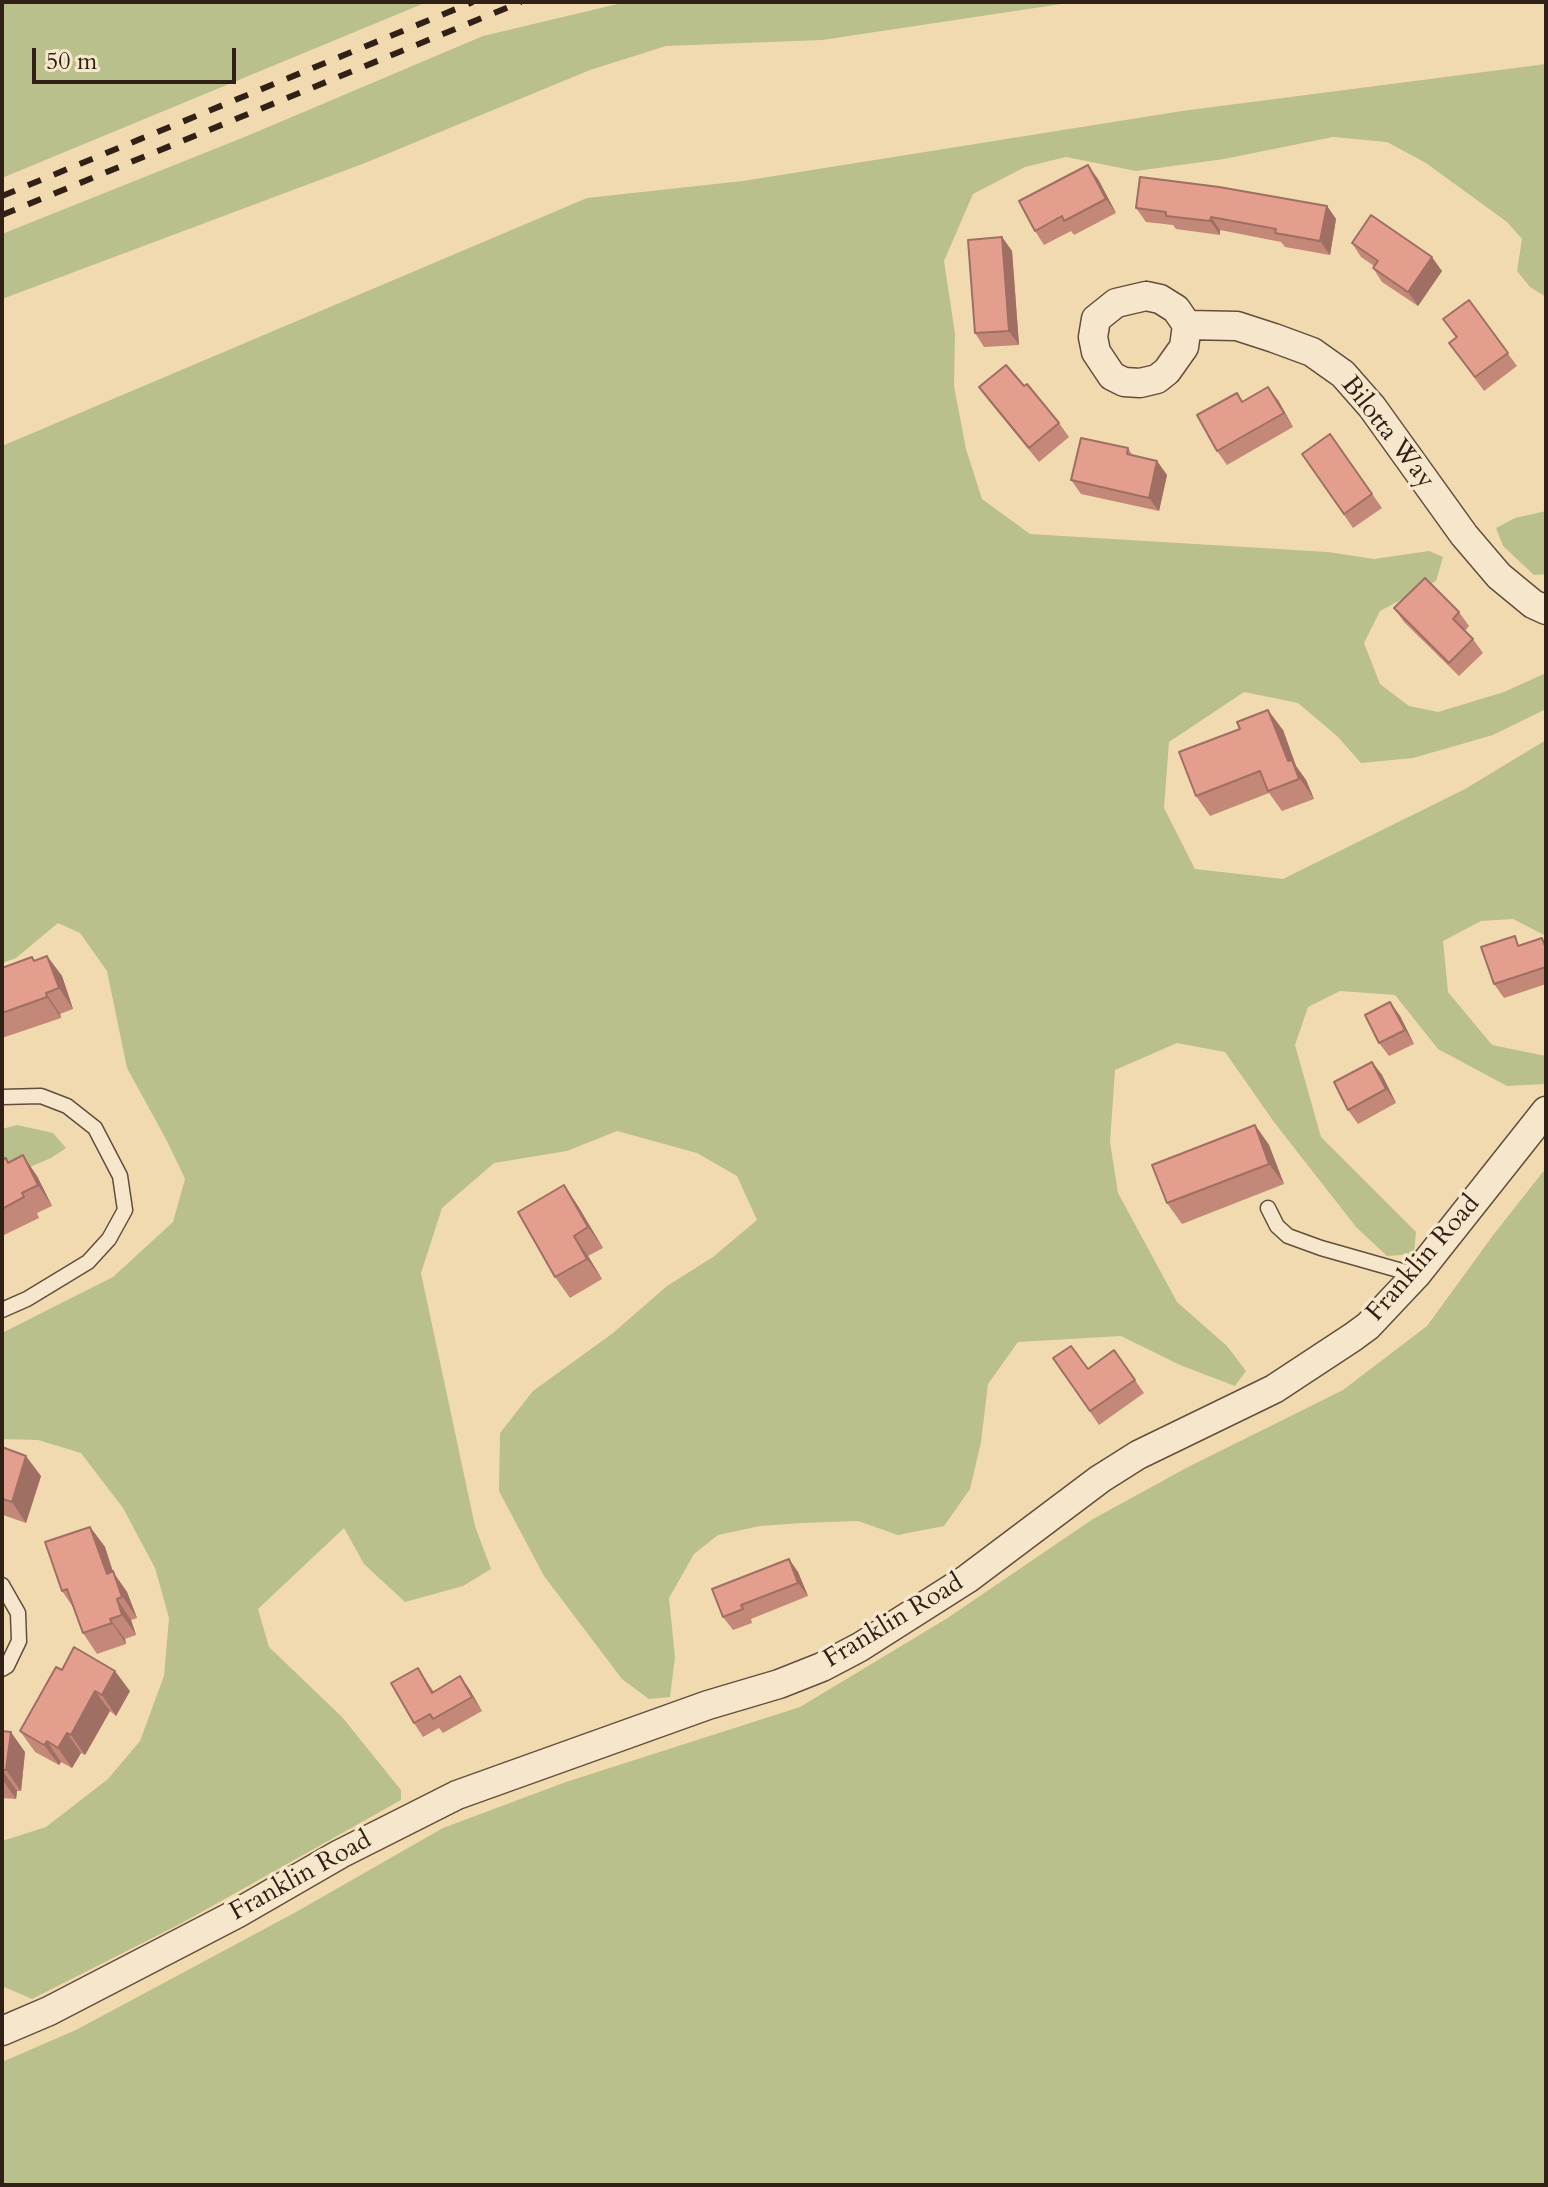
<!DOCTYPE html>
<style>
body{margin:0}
#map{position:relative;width:1548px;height:2187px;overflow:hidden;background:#f1dab0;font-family:Cardo,serif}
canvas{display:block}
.frame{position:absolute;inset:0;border:4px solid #312016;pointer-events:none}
.scale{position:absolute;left:32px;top:48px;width:204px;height:36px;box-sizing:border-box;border:4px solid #312016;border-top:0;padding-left:10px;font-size:24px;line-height:28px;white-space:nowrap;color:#312016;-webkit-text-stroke:6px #f6e7cc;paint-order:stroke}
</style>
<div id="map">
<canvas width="1548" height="2187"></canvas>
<div class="frame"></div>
<div class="scale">50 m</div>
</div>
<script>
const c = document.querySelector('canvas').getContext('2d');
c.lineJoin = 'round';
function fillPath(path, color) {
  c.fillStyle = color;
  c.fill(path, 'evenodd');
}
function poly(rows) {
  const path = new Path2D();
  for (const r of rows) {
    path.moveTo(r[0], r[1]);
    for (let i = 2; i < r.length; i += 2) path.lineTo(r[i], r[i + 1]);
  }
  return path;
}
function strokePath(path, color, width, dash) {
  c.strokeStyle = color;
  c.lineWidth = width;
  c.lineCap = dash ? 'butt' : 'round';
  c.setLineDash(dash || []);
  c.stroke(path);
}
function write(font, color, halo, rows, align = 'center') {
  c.font = font + ' Cardo,serif';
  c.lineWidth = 7;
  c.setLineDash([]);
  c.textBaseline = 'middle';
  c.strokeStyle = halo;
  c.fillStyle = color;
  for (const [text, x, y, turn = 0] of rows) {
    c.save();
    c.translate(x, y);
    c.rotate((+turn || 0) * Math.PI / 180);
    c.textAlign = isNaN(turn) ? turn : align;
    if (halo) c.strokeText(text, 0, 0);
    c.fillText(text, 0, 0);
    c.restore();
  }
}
fillPath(poly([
 [2,2,427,2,2,178],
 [626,2,1075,2,822,40,666,46,590,70,365,163,2,299,2,234,247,136,483,36],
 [1546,64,1546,297,1530,287,1517,271,1522,239,1507,222,1426,163,1387,142,1333,137,1224,159,1136,171,1066,157,1025,167,973,194,944,261,955,334,954,386,966,449,982,499,1030,534,1328,552,1374,559,1429,551,1443,557,1436,581,1380,611,1364,643,1380,684,1409,706,1438,712,1504,692,1546,673,1546,709,1493,735,1413,758,1361,763,1337,736,1298,703,1244,692,1169,742,1164,808,1195,869,1283,879,1465,789,1546,740,1546,936,1513,919,1481,921,1443,941,1448,992,1492,1045,1546,1056,1545,1084,1507,1086,1438,1049,1395,995,1340,991,1308,1007,1295,1045,1321,1137,1416,1232,1414,1254,1387,1256,1356,1227,1274,1122,1225,1052,1177,1043,1115,1070,1110,1142,1118,1193,1177,1302,1227,1346,1246,1371,1235,1386,1180,1365,1121,1336,1018,1342,988,1384,981,1442,970,1489,944,1526,898,1535,858,1521,802,1523,760,1526,718,1535,694,1554,669,1598,675,1657,670,1697,649,1699,622,1679,544,1576,499,1491,500,1433,533,1391,613,1333,667,1286,713,1257,757,1220,737,1176,697,1153,617,1131,567,1151,494,1163,442,1208,421,1273,475,1526,491,1569,463,1586,405,1602,364,1564,344,1528,258,1609,269,1647,342,1717,401,1790,401,1800,182,1923,32,1999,2,1986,2,1841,46,1827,108,1779,140,1741,164,1676,169,1618,155,1568,123,1508,81,1453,38,1440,2,1439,2,1333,113,1277,173,1222,185,1179,167,1141,127,1068,107,971,80,933,58,923,16,958,2,963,2,446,587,198,743,181,1182,111],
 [1546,511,1546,574,1534,575,1503,546,1496,528,1515,518],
 [17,1125,53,1133,66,1148,51,1158,2,1179,2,1129],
 [1546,1168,1546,2185,2,2185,2,2062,76,2030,296,1912,443,1828,566,1782,800,1707,946,1619,1093,1519,1188,1467,1343,1390,1427,1326,1494,1234]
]), '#b9c08c');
const lane = poly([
 [2,1097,41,1096,67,1106,95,1128,120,1176,125,1210,109,1239,88,1262,27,1299,2,1310],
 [1268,1208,1277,1226,1288,1236,1321,1248,1416,1275],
 [2,1585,18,1613,19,1641,7,1666,2,1669]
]);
const street = poly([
 [1146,296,1160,299,1176,309,1187,325,1184,347,1167,371,1157,379,1140,383,1124,382,1112,376,1096,352,1093,337,1096,319,1116,303,1146,296],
 [1187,325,1237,326,1274,338,1312,352,1343,374,1372,407,1464,535,1499,576,1533,604,1546,610],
 [2,2031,49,2011,236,1914,340,1854,457,1795,708,1705,779,1684,822,1667,860,1647,967,1579,1100,1479,1138,1455,1274,1389,1353,1337,1368,1326,1416,1275,1546,1111]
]);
strokePath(lane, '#614e3c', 17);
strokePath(street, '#614e3c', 31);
strokePath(lane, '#f6e7cc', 14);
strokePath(street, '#f6e7cc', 28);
strokePath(poly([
 [2,196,473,2],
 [2,215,521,2]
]), '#312016', 6, [14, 14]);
fillPath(poly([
 [1098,179,1116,213,1074,235,1071,231,1044,245,1035,231],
 [1327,206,1336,219,1330,255,1285,247,1281,242,1220,230,1220,235,1176,229,1173,225,1146,222,1136,208],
 [1002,237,1012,251,1019,345,984,347,975,333],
 [1352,243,1442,271,1418,306,1382,282,1373,268,1374,266,1361,257],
 [1469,300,1517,366,1484,391,1449,343,1456,338,1443,319],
 [1024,386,1059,423,1069,437,1039,462,989,401,979,387],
 [1278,400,1293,427,1227,465,1217,451,1243,401],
 [1330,434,1382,508,1353,528,1302,454],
 [1128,448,1133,456,1157,461,1167,475,1159,511,1081,494,1071,480],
 [1394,608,1459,612,1469,626,1465,631,1473,639,1483,653,1459,676,1404,622],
 [1240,729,1283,730,1296,766,1306,780,1314,799,1282,811,1269,793,1210,816,1196,796],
 [1546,944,1546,984,1504,998,1494,984,1522,945],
 [47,956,62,976,73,1009,60,1014,61,1018,2,1038,2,968,32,957,34,961],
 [1390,1002,1400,1016,1414,1044,1389,1056,1379,1043],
 [1372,1062,1382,1075,1396,1103,1358,1124,1348,1110],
 [1255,1125,1269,1145,1284,1184,1182,1224,1167,1203],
 [2,1160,37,1176,52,1206,37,1213,39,1218,2,1236],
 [564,1185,578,1206,603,1248,588,1256,602,1279,570,1298,555,1277],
 [1114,1350,1144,1393,1099,1425,1053,1358,1088,1369],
 [2,1447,41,1476,26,1523,3,1515,2,1517],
 [90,1527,105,1547,113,1572,127,1592,137,1618,131,1620,136,1635,125,1639,126,1644,97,1654,83,1633,73,1607,62,1591],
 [789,1559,798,1572,808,1596,751,1619,752,1623,733,1630,723,1617],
 [418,1668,434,1692,460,1676,482,1711,443,1733,439,1728,423,1737,414,1723],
 [62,1670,130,1691,116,1716,110,1711,85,1755,81,1753,72,1768,61,1762,59,1765,35,1752,20,1731],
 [2,1731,25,1752,21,1791,17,1791,16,1799,2,1798]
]), '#c48879');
fillPath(poly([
 [1088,165,1098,179,1116,213,1106,199],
 [1327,206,1336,219,1330,255,1320,241],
 [1211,217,1220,230,1220,235,1210,221],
 [1002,237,1012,251,1019,345,1009,331],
 [1432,257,1442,271,1418,306,1408,292],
 [1268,387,1278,400,1293,427,1284,413],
 [1157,461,1167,475,1159,511,1149,498],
 [1268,710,1283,730,1296,766,1306,780,1314,799,1288,761],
 [47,956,62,976,73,1009,59,988],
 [46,993,60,1014,61,1018,47,997],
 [1390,1002,1400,1016,1414,1044,1405,1030],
 [1372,1062,1382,1075,1396,1103,1386,1089],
 [1255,1125,1269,1145,1284,1184,1269,1164],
 [23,1155,37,1176,52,1206,38,1185],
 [564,1185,578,1206,603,1248,588,1227],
 [574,1236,588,1256,602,1279,587,1259],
 [26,1456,41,1476,26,1523,12,1502],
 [90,1527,105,1547,113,1572,127,1592,137,1618,107,1574],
 [789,1559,798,1572,808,1596,798,1583],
 [117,1599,131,1620,136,1635,122,1615],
 [110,1619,125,1639,126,1644,112,1623],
 [115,1671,130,1691,116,1716,102,1695],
 [460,1676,470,1690,482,1711,472,1697],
 [95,1691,110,1711,85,1755,71,1735],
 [11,1732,25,1752,21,1791,6,1770],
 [67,1733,81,1753,72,1768,58,1748],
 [47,1741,61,1762,59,1765,44,1745],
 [2,1770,17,1791,16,1799,2,1779]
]), '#a06f63');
const building = poly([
 [1088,165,1106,199,1064,221,1062,216,1035,231,1019,201,1088,165],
 [1140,177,1219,187,1327,206,1320,241,1275,233,1276,229,1211,217,1210,221,1166,216,1166,212,1136,208,1140,177],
 [1371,215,1432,257,1408,292,1373,268,1378,261,1352,243,1371,215],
 [1002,237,1009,331,975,333,968,240,1002,237],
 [1469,300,1508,353,1475,377,1449,343,1457,337,1443,319,1469,300],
 [1006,365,1024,386,1027,384,1059,423,1029,448,979,387,1006,365],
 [1268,387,1284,413,1217,451,1197,415,1237,393,1242,402,1268,387],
 [1330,434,1372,494,1344,514,1302,454,1330,434],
 [1081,438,1128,448,1127,454,1157,461,1149,498,1071,480,1081,438],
 [1425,578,1459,612,1453,619,1473,639,1449,663,1394,608,1425,578],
 [1268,710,1288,761,1292,760,1299,779,1268,791,1260,771,1196,796,1179,752,1240,729,1237,722,1268,710],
 [1515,936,1518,946,1542,938,1546,949,1546,967,1494,984,1481,947,1515,936],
 [47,956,59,988,46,993,47,997,2,1013,2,968,32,957,34,961,47,956],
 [1390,1002,1405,1030,1379,1043,1365,1015,1390,1002],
 [1372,1062,1386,1089,1348,1110,1334,1082,1372,1062],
 [1255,1125,1269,1164,1167,1203,1152,1165,1255,1125],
 [23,1155,38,1185,22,1193,24,1197,2,1209,2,1160,6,1158,8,1163,23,1155],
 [564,1185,588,1227,574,1236,587,1259,555,1277,518,1212,564,1185],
 [1071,1346,1088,1369,1114,1350,1135,1380,1090,1411,1053,1358,1071,1346],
 [2,1447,26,1456,12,1502,2,1499,2,1447],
 [90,1527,107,1574,113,1571,122,1597,117,1599,122,1615,110,1619,112,1623,83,1633,67,1589,62,1591,45,1542,90,1527],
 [789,1559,798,1583,741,1605,743,1609,723,1617,712,1589,789,1559],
 [74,1647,115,1671,102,1695,95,1691,71,1735,67,1733,58,1748,47,1741,44,1745,20,1731,56,1667,62,1670,74,1647],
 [418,1668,432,1693,460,1676,472,1697,433,1719,430,1714,414,1723,391,1683,418,1668],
 [2,1731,11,1732,6,1770,2,1770,2,1773,2,1731]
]);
fillPath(building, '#e49e8d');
strokePath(building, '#a06f63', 2);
write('26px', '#312016', '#f6e7cc', [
 ["Bilotta Way",1387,433,52],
 ["Franklin Road",1424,1259,-49],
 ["Franklin Road",894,1622,-31],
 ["Franklin Road",301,1877,-29]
]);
</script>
